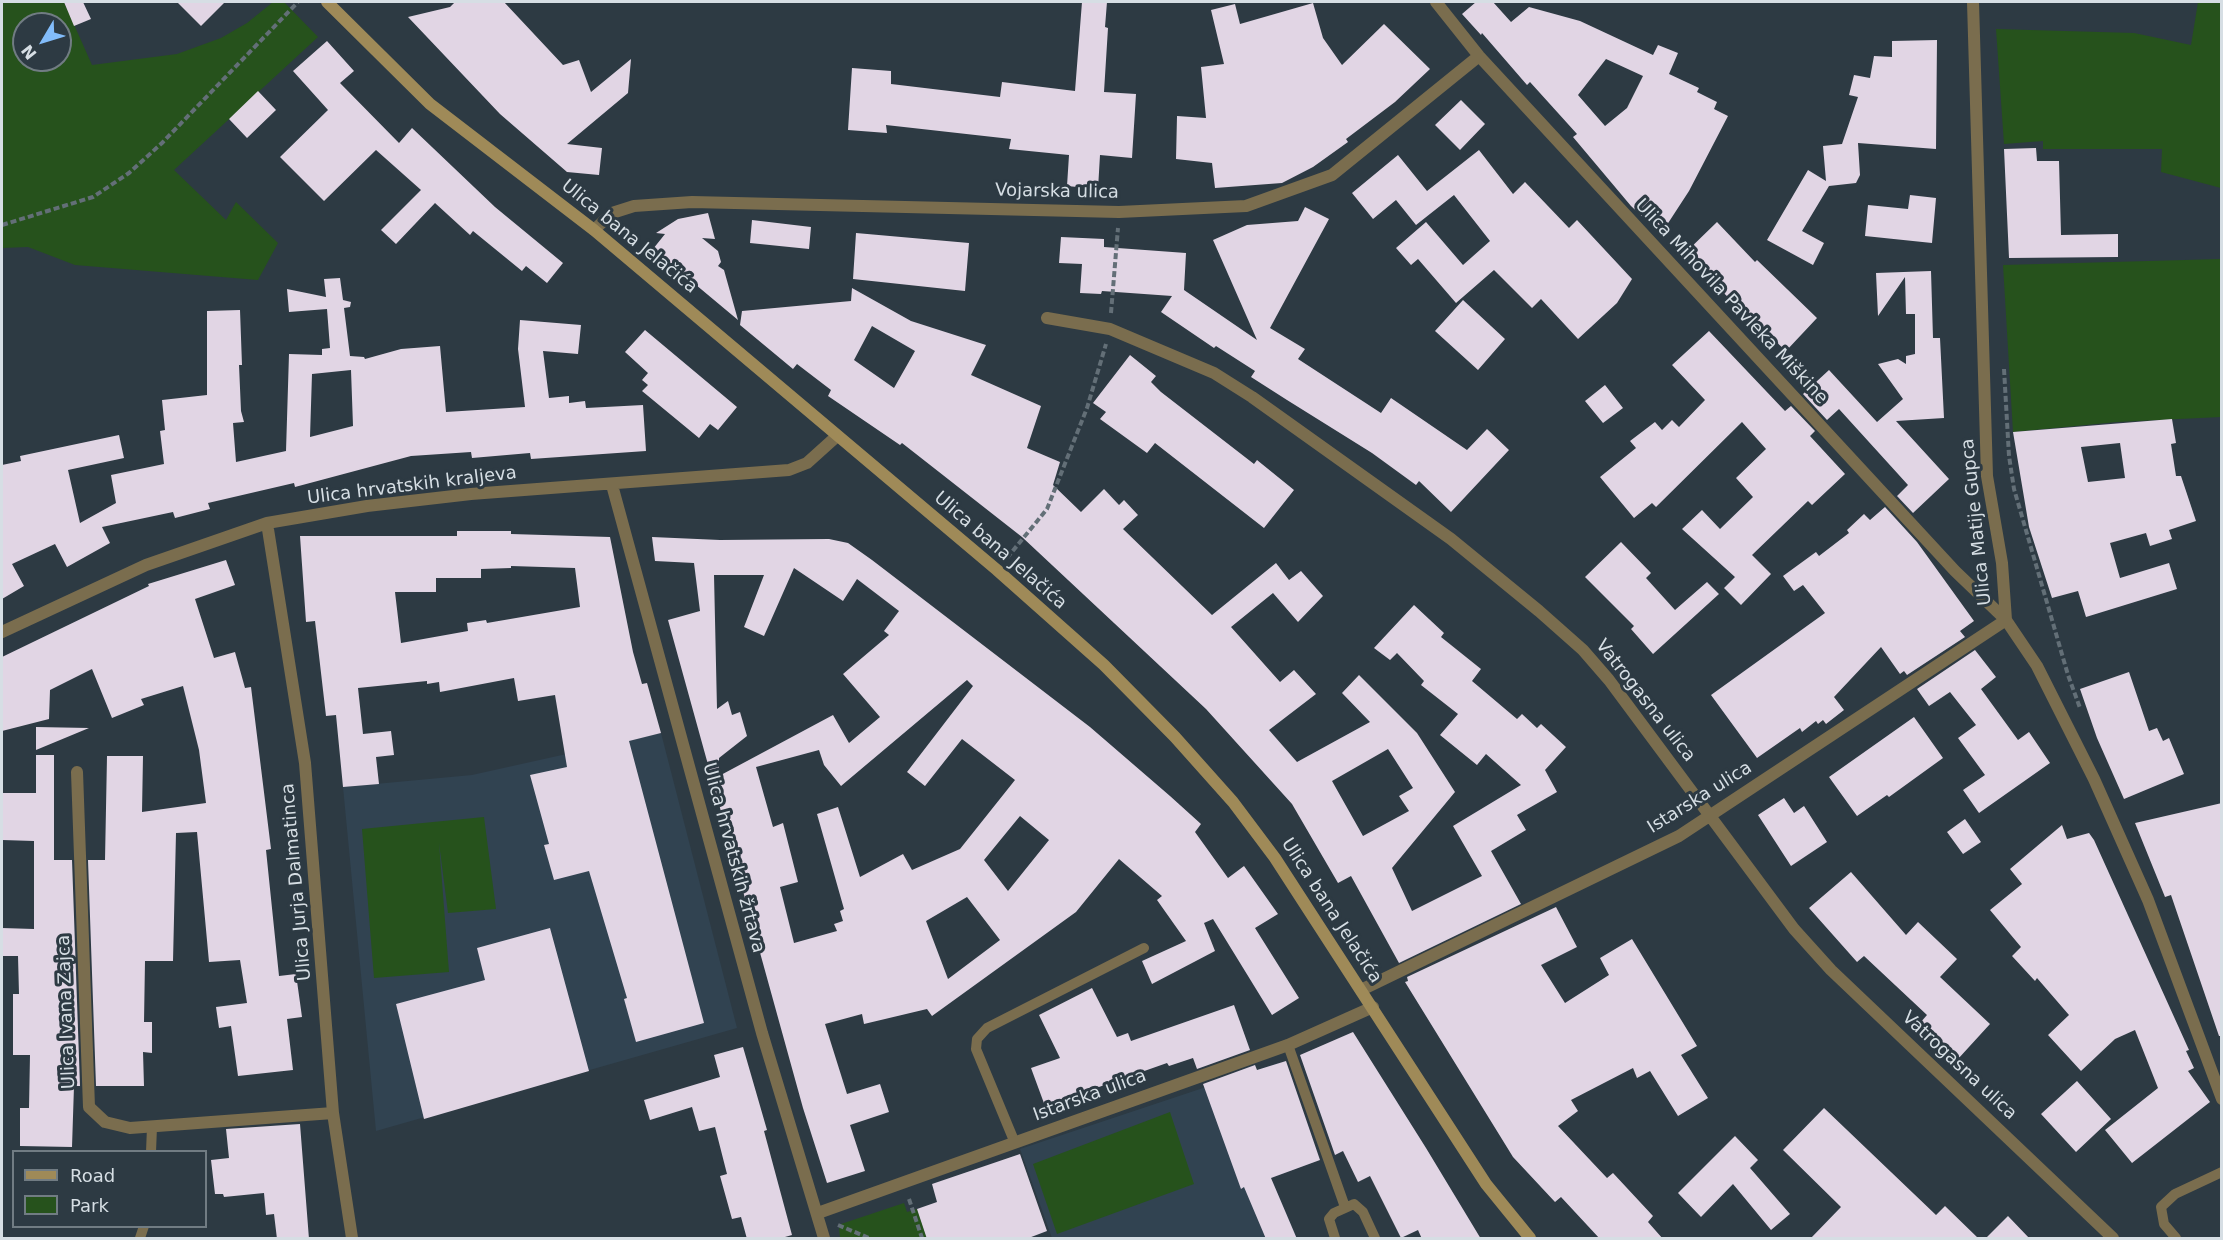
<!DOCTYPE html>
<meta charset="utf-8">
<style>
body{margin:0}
#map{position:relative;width:2223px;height:1240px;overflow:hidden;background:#2d3a43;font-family:"DejaVu Sans",sans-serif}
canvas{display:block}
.frame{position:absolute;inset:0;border:3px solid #d6dee4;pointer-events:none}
.legend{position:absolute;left:12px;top:1150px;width:195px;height:78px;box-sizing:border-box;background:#2d3a43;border:2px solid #717c83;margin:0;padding:8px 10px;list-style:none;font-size:18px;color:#d6dee4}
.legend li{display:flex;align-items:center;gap:12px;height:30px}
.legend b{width:30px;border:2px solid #717c83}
.north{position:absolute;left:12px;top:12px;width:60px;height:60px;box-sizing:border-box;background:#2d3a43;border:2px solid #717c83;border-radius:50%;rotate:232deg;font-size:16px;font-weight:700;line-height:24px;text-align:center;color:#d6dee4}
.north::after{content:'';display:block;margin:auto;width:21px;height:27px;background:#82bcfa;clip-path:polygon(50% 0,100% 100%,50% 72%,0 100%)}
</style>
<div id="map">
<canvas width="2223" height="1240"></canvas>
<div class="frame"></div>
<ul class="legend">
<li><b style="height:8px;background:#9f8a58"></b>Road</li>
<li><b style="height:16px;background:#26521c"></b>Park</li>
</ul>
<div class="north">N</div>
</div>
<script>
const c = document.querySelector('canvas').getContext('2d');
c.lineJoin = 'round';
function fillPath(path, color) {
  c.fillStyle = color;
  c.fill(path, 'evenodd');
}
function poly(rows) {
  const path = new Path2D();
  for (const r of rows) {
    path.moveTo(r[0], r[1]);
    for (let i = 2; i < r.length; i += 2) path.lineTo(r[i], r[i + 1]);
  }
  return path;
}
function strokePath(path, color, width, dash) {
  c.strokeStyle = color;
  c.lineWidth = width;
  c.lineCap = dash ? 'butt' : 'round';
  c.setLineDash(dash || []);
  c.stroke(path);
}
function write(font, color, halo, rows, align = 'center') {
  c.font = font + ' "DejaVu Sans",sans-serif';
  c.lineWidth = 6;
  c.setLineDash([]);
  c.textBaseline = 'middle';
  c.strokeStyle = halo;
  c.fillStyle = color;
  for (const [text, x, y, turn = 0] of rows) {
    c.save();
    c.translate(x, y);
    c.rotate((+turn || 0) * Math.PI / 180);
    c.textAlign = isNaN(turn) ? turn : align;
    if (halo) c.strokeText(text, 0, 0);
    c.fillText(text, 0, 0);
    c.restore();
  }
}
fillPath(poly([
 [661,733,737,1028,376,1131,343,787,472,775],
 [1278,1063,1314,1162,1271,1178,1297,1238,1052,1238,1020,1149]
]), '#314351');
fillPath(poly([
 [2,2,64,2,92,65,177,54,221,38,247,23,273,2,284,2,318,37,174,170,226,220,236,202,278,243,258,280,75,265,28,247,2,248],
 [24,24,60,24,60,60,24,60],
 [2198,2,2221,2,2221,188,2161,172,2162,149,2043,149,2043,141,2004,144,1996,29,2134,33,2191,45],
 [2221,259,2221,417,2117,422,2013,432,2003,265],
 [484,817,496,909,448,913,439,843,449,972,374,978,362,829],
 [1170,1112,1194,1184,1057,1234,1033,1164],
 [904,1203,907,1212,917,1209,927,1238,840,1238,839,1229,841,1224]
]), '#26521c');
fillPath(poly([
 [64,2,83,2,91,19,74,26],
 [177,2,225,2,201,26],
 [455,2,504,2,563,65,579,60,591,92,631,59,628,93,567,144,602,148,599,175,567,172,500,114,408,17,450,7],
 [1082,2,1107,2,1105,27,1108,28,1104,92,1136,94,1132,158,1100,155,1098,189,1067,186,1069,155,1009,149,1011,139,886,125,887,133,848,130,852,68,891,71,891,84,1000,97,1002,82,1075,91],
 [1476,2,1493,2,1511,22,1529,7,1580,21,1653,55,1658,45,1678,53,1669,74,1699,88,1697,92,1717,102,1714,109,1728,116,1689,191,1661,234,1631,206,1573,137,1577,134,1530,82,1527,85,1482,33,1481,35,1462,14],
 [1606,59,1643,76,1627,108,1605,126,1578,95],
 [1313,3,1323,38,1342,65,1384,24,1430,69,1395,102,1346,139,1348,142,1313,167,1282,183,1215,188,1212,163,1176,159,1177,116,1206,118,1201,67,1224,64,1211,10,1235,4,1240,24],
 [1937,40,1936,149,1858,143,1860,175,1856,183,1829,186,1802,231,1824,243,1813,265,1767,240,1808,170,1826,181,1823,146,1842,144,1858,97,1849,95,1854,75,1870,78,1874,56,1892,57,1892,41],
 [327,41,354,71,340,83,399,143,412,128,495,207,563,263,547,283,526,266,522,271,473,231,470,235,435,203,396,244,381,230,421,190,376,150,324,201,280,157,328,110,293,71],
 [258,91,276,110,247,138,229,119],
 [1461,100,1485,124,1460,150,1435,125],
 [2036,148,2037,161,2059,161,2061,235,2118,234,2118,257,2009,258,2004,149],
 [1479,150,1513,194,1525,182,1569,228,1577,220,1632,279,1617,303,1578,339,1541,299,1532,308,1494,270,1456,303,1418,259,1411,265,1396,248,1426,222,1463,265,1490,241,1454,195,1416,225,1396,200,1373,219,1352,193,1398,155,1427,191],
 [1910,195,1936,198,1932,243,1865,236,1868,205,1908,209],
 [1305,207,1329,219,1270,328,1305,349,1298,359,1381,413,1391,398,1467,450,1487,429,1509,450,1451,512,1419,481,1416,485,1372,453,1287,400,1251,377,1255,371,1216,346,1214,348,1161,312,1172,296,1102,291,1101,294,1080,293,1082,264,1059,263,1061,237,1104,239,1104,247,1186,253,1184,290,1257,340,1213,240,1247,225,1298,221],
 [708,213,715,239,702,238,718,251,721,262,718,266,724,270,738,320,653,249,665,234,656,233,678,219],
 [752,220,811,227,809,249,750,243],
 [1717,222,1755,262,1757,260,1817,318,1786,351,1714,284,1712,286,1682,256],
 [856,233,969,243,965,291,853,279],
 [1931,271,1933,338,1940,338,1944,418,1896,421,1949,479,1913,513,1897,496,1908,485,1839,409,1827,420,1803,394,1829,370,1877,422,1903,399,1878,364,1898,359,1906,364,1906,356,1915,354,1915,314,1906,314,1905,277,1878,316,1876,273],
 [340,278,343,300,351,302,350,307,344,308,350,356,364,357,365,359,401,349,440,346,446,412,525,407,518,349,520,320,581,325,578,354,543,351,549,398,569,396,569,403,585,401,586,408,643,405,646,451,531,459,530,453,472,458,471,452,411,456,295,487,294,483,208,503,210,509,175,518,173,512,102,527,110,543,67,567,55,544,12,564,24,586,2,599,2,465,21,461,20,456,119,435,124,458,68,470,80,523,116,503,111,475,164,464,160,431,165,430,162,400,207,395,207,311,240,310,242,365,239,365,241,411,244,422,233,423,236,462,286,451,289,354,322,355,322,349,330,348,327,309,289,312,287,289,326,297,324,279],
 [351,370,353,426,310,437,312,374],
 [852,288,911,321,986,345,971,375,1041,406,1027,448,1060,462,1053,485,1081,512,1104,489,1119,505,1124,500,1138,515,1123,529,1212,615,1276,563,1289,580,1301,571,1323,596,1298,622,1273,593,1231,627,1280,682,1294,670,1316,694,1269,730,1297,762,1370,722,1342,693,1359,675,1417,733,1455,792,1392,868,1412,911,1482,876,1453,826,1521,785,1486,754,1477,765,1440,735,1458,714,1421,685,1424,681,1397,653,1390,660,1374,648,1414,605,1444,633,1441,637,1481,669,1472,681,1517,719,1522,714,1537,728,1541,724,1566,747,1545,770,1557,792,1517,815,1526,830,1491,851,1521,904,1399,963,1351,876,1338,883,1292,804,1206,709,1022,537,902,443,900,445,828,396,831,390,797,364,793,369,740,325,742,311,851,301],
 [872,326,915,351,894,388,854,360],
 [1388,749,1413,788,1399,796,1409,811,1363,836,1332,781],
 [1463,300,1505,339,1478,370,1435,331],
 [645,330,737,407,718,430,710,424,699,438,642,391,648,385,642,380,648,373,625,352],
 [1709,331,1785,411,1791,406,1815,431,1810,436,1845,474,1812,505,1808,501,1752,555,1771,574,1741,605,1724,588,1735,577,1682,529,1702,510,1720,529,1753,497,1736,478,1766,449,1742,422,1656,507,1652,503,1634,518,1600,477,1636,448,1630,441,1655,422,1662,430,1672,420,1679,427,1705,400,1672,365],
 [1130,355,1156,376,1151,382,1161,392,1254,464,1257,460,1294,490,1264,528,1155,443,1147,453,1100,419,1106,412,1093,403],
 [1605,385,1623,408,1603,423,1585,401],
 [2172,419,2176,443,2171,444,2176,476,2181,476,2196,521,2169,530,2172,539,2150,546,2146,533,2110,543,2120,578,2169,563,2177,589,2086,617,2078,591,2052,598,2029,527,2013,432],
 [2120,443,2125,478,2088,482,2081,447],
 [1885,507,1917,542,1974,621,1960,631,1965,637,1907,675,1904,671,1900,674,1881,647,1834,697,1844,710,1826,724,1823,720,1818,724,1816,721,1802,732,1800,728,1757,758,1711,695,1825,613,1803,585,1794,591,1783,576,1816,552,1819,556,1849,533,1847,530,1864,514,1870,520],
 [457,531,511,531,511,534,610,537,633,652,642,684,647,683,661,733,629,741,704,1023,636,1042,624,999,627,998,589,871,554,880,544,845,549,844,530,775,567,767,555,695,518,701,514,678,440,692,439,682,427,684,427,681,358,688,363,734,391,731,394,755,376,757,379,784,343,787,336,715,326,716,315,621,306,622,300,536,457,536],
 [511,566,575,568,580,607,487,623,486,620,467,623,468,631,401,643,395,592,436,592,436,578,481,578,481,569,511,568],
 [652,537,720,540,829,539,848,543,872,560,1090,727,1170,796,1201,824,1195,832,1228,878,1244,866,1278,914,1255,928,1299,998,1272,1015,1213,919,1204,923,1215,951,1152,984,1142,961,1186,941,1157,900,1162,896,1119,859,1076,912,932,1016,927,1009,864,1024,862,1014,825,1024,847,1094,880,1084,889,1112,850,1125,865,1171,827,1183,803,1108,668,620,700,611,694,563,655,561],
 [794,568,843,601,857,579,899,611,884,631,889,635,843,674,880,717,849,743,833,715,719,776,719,758,747,736,740,712,732,715,728,701,717,709,714,575,764,575,744,627,764,636],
 [967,680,973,686,907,772,925,786,962,739,1015,780,960,849,912,870,903,854,860,877,838,807,817,814,844,909,840,911,843,921,834,924,837,931,794,943,780,887,798,882,783,823,773,827,756,767,819,750,824,765,841,786],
 [1020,816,1049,840,1008,891,984,860],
 [967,897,1000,940,948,979,926,921],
 [1621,542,1651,573,1646,578,1675,610,1707,582,1719,594,1653,654,1631,629,1634,626,1585,577],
 [226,560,235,585,195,599,214,658,235,652,245,688,251,687,271,849,266,850,279,976,296,974,302,1017,287,1019,293,1070,238,1076,231,1026,219,1028,216,1007,247,1003,240,960,209,962,197,832,176,833,173,961,145,961,144,1022,152,1022,152,1053,143,1052,144,1086,96,1086,88,860,105,860,107,756,143,756,142,812,206,803,199,750,183,686,141,699,144,705,112,718,92,669,50,690,49,719,2,731,2,657,149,586,148,584],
 [1975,650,1996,677,1981,689,2018,740,2029,732,2050,763,1979,813,1963,790,1985,775,1958,738,1976,725,1950,692,1929,706,1917,689],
 [2129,672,2149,731,2157,728,2163,741,2169,738,2184,774,2124,799,2097,738,2080,689],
 [1914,717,1943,758,1889,797,1887,795,1857,816,1829,777],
 [36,727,89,728,36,750],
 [36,755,54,755,54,860,72,860,80,1086,74,1086,72,1147,20,1146,20,1108,29,1108,30,1055,13,1055,13,994,19,994,18,956,2,956,2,928,34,929,34,841,2,840,2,793,36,793],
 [1784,798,1794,813,1804,806,1827,842,1791,866,1758,815],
 [2222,803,2222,1036,2219,1036,2171,895,2165,897,2135,823],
 [1965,819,1981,842,1963,854,1947,832],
 [2062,825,2067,839,2089,833,2094,840,2189,1050,2186,1051,2194,1068,2188,1071,2210,1102,2132,1163,2105,1130,2158,1088,2135,1030,2115,1039,2081,1071,2048,1035,2069,1015,2037,978,2035,981,2012,956,2021,947,1990,910,2022,884,2010,869],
 [1851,872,1906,935,1918,922,1957,959,1940,977,1990,1024,1958,1059,1920,1023,1927,1015,1864,956,1857,962,1809,908],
 [1556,907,1577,947,1541,965,1565,1003,1609,975,1600,958,1632,939,1697,1046,1681,1055,1708,1098,1678,1116,1650,1071,1637,1078,1633,1068,1571,1100,1578,1111,1558,1126,1607,1178,1613,1173,1653,1216,1648,1222,1663,1239,1600,1239,1561,1197,1555,1202,1513,1157,1405,982,1408,981,1407,977],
 [550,928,589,1071,424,1119,396,1004,485,980,477,948],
 [1092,988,1117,1037,1128,1033,1131,1041,1234,1005,1250,1050,1197,1069,1193,1058,1169,1066,1167,1063,1045,1106,1031,1068,1060,1058,1039,1015],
 [1353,1032,1426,1148,1481,1239,1422,1239,1418,1230,1401,1238,1370,1176,1358,1182,1343,1151,1335,1155,1300,1055],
 [743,1047,767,1130,764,1131,792,1235,778,1239,747,1239,741,1217,732,1219,720,1176,727,1174,715,1127,699,1131,692,1107,650,1120,644,1100,720,1077,714,1055],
 [1286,1061,1320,1160,1271,1178,1297,1239,1266,1239,1244,1187,1241,1189,1203,1084,1255,1065,1257,1070],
 [2077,1081,2111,1119,2076,1152,2041,1114],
 [1824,1108,1936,1215,1945,1206,1979,1239,1810,1239,1841,1207,1783,1150],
 [300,1124,309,1239,277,1239,274,1214,266,1215,264,1193,224,1197,223,1194,215,1194,211,1160,229,1158,226,1129],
 [1735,1136,1758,1160,1750,1168,1790,1214,1771,1230,1733,1184,1701,1217,1678,1193],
 [1020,1154,1047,1231,1026,1239,927,1239,917,1209,937,1202,932,1184],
 [2008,1216,2030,1239,1985,1239]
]), '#e1d5e4');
strokePath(poly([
 [2,225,93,197,129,173,162,143,298,2],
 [1111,313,1118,228],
 [2004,369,2009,456,2014,489,2068,675,2080,708],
 [1007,558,1047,509,1087,408,1106,344],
 [909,1199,922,1238],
 [838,1225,869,1238]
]), '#636f77', 4, [6, 3]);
strokePath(poly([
 [1288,1045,1345,1207],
 [1015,1143,976,1049,977,1039,987,1028,1144,948],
 [151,1152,152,1127],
 [140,1238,144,1226],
 [1335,1238,1329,1219,1334,1213,1354,1204,1363,1212,1375,1238],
 [2176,1238,2164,1224,2161,1207,2175,1194,2222,1172]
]), '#7a6d4e', 10);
strokePath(poly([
 [1436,2,1479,56,1955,571,2006,620,2037,666,2094,779,2148,900,2222,1099],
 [1973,2,1987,476,2002,563,2006,620],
 [594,230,612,213,634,206,692,202,1119,212,1246,206,1332,175,1479,56],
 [1047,318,1110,329,1214,373,1252,397,1451,539,1539,611,1583,650,1609,680,1794,929,1831,970,2113,1238],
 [612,485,762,1033,824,1238],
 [267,523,305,763,333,1113,352,1238],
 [2,632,146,565,267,523,367,506,471,494,789,470,807,463,837,436],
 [77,772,89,1107,105,1122,130,1128,333,1113],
 [1361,990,1679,836,2006,620],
 [818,1213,1288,1045,1373,1007]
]), '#7a6d4e', 12);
strokePath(poly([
 [327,2,430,104,594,230,997,570,1104,665,1175,737,1233,802,1275,858,1486,1184,1530,1238]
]), '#9f8a58', 12);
write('18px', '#d6dee4', '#2d3a43', [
 ["Vojarska ulica",1057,192,1],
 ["Ulica bana Jelačića",629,237,39],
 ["Ulica Mihovila Pavleka Miškine",1731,302,47],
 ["Ulica hrvatskih kraljeva",412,486,-7],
 ["Ulica Matije Gupca",1977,522,-96],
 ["Ulica bana Jelačića",1000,551,41],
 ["Vatrogasna ulica",1645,701,52],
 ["Istarska ulica",1700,798,-32],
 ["Ulica hrvatskih žrtava",733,858,75],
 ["Ulica Jurja Dalmatinca",297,882,-95],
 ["Ulica bana Jelačića",1331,911,57],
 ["Ulica Ivana Zajca",67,1012,-92],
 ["Vatrogasna ulica",1959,1066,43],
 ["Istarska ulica",1090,1096,-20]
]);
</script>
